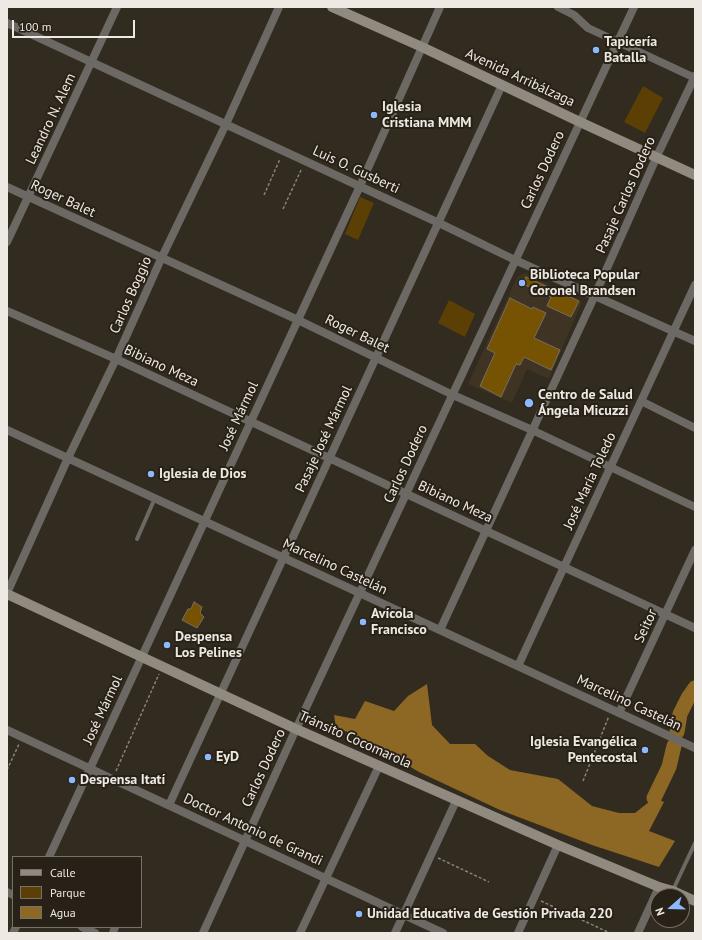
<!DOCTYPE html>
<meta charset="utf-8">
<style>
body{margin:0}
#map{position:relative;width:702px;height:940px;overflow:hidden;background:#322b20;font-family:"PT Sans",sans-serif}
canvas{display:block}
.frame{position:absolute;inset:0;border:8px solid #eee9e2;pointer-events:none}
.legend{position:absolute;left:12px;top:856px;width:130px;height:72px;box-sizing:border-box;background:#282117;border:1px solid #777168;margin:0;padding:5px 7px;list-style:none;font-size:12px;color:#eee9e2}
.legend li{display:flex;align-items:center;gap:8px;height:20px}
.legend b{width:20px;border:1px solid #777168}
.north{position:absolute;left:650px;top:888px;width:40px;height:40px;box-sizing:border-box;background:#282117;border:1px solid #777168;border-radius:50%;rotate:250deg;font-size:11px;font-weight:700;line-height:16px;text-align:center;color:#eee9e2}
.north::after{content:'';display:block;margin:auto;width:14px;height:18px;background:#8db9fc;clip-path:polygon(50% 0,100% 100%,50% 72%,0 100%)}
.scale{position:absolute;left:12px;top:20px;width:123px;height:18px;box-sizing:border-box;border:2px solid #eee9e2;border-top:0;padding-left:5px;font-size:12px;line-height:14px;white-space:nowrap;color:#eee9e2;-webkit-text-stroke:3px #282117;paint-order:stroke}
</style>
<div id="map">
<canvas width="702" height="940"></canvas>
<div class="frame"></div>
<ul class="legend">
<li><b style="height:5px;background:#908a81"></b>Calle</li>
<li><b style="height:11px;background:#5b3f05"></b>Parque</li>
<li><b style="height:11px;background:#8d6825"></b>Agua</li>
</ul>
<div class="north">N</div>
<div class="scale">100 m</div>
</div>
<script>
const c = document.querySelector('canvas').getContext('2d');
c.lineJoin = 'round';
function fillPath(path, color) {
  c.fillStyle = color;
  c.fill(path, 'evenodd');
}
function poly(rows) {
  const path = new Path2D();
  for (const r of rows) {
    path.moveTo(r[0], r[1]);
    for (let i = 2; i < r.length; i += 2) path.lineTo(r[i], r[i + 1]);
  }
  return path;
}
function strokePath(path, color, width, dash) {
  c.strokeStyle = color;
  c.lineWidth = width;
  c.lineCap = dash ? 'butt' : 'round';
  c.setLineDash(dash || []);
  c.stroke(path);
}
function write(font, color, halo, rows, align = 'center') {
  c.font = font + ' "PT Sans",sans-serif';
  c.lineWidth = 4;
  c.setLineDash([]);
  c.textBaseline = 'middle';
  c.strokeStyle = halo;
  c.fillStyle = color;
  for (const [text, x, y, turn = 0] of rows) {
    c.save();
    c.translate(x, y);
    c.rotate((+turn || 0) * Math.PI / 180);
    c.textAlign = isNaN(turn) ? turn : align;
    if (halo) c.strokeText(text, 0, 0);
    c.fillText(text, 0, 0);
    c.restore();
  }
}
fillPath(poly([
 [525,273,582,302,549,379,527,369,512,403,468,384,517,277]
]), '#3f3423');
fillPath(poly([
 [643,86,663,98,645,133,624,122],
 [360,197,374,203,358,240,345,234],
 [449,300,475,314,465,337,438,323]
]), '#5b3f05');
fillPath(poly([
 [427,684,432,725,450,744,475,744,488,756,510,770,558,779,592,806,619,813,635,813,654,798,664,802,649,831,675,841,659,867,592,845,500,810,419,772,363,739,336,727,334,715,355,719,365,701,394,711,408,696]
]), '#8d6825');
strokePath(poly([
 [677,732,680,714,688,698,695,688],
 [654,798,669,767,674,746]
]), '#8d6825', 15);
const building = poly([
 [526,277,579,301,571,317,547,306,551,297,523,284,526,277],
 [510,298,532,309,533,307,546,313,534,338,560,350,551,370,524,357,520,365,516,364,501,397,480,386,495,353,487,349,510,298],
 [194,602,202,607,200,613,204,617,197,628,182,620,188,609,191,609,194,602]
]);
fillPath(building, '#765203');
strokePath(building, '#766e62', 1);
strokePath(poly([
 [264,195,280,159],
 [283,209,302,168],
 [7,770,19,744],
 [116,771,159,674],
 [583,781,609,716],
 [438,858,489,882],
 [541,901,610,933]
]), '#878178', 1.5, [3, 2]);
strokePath(poly([
 [137,539,155,498],
 [673,890,695,843]
]), '#6c6863', 4);
strokePath(poly([
 [558,7,574,15,588,28,695,78],
 [7,23,439,223,515,260,695,341],
 [7,187,298,320,453,395,532,430,695,507],
 [7,242,117,7],
 [7,311,116,359,695,628],
 [641,401,695,428],
 [7,430,695,748],
 [7,593,68,458,116,359,161,259,226,124,279,7],
 [440,630,595,295,657,156,695,76],
 [518,666,695,285],
 [619,713,695,550],
 [7,730,443,933],
 [169,805,502,85],
 [49,857,360,186,440,7],
 [7,892,13,895],
 [82,927,95,933],
 [13,933,16,927],
 [113,933,115,927],
 [203,933,296,729,634,7],
 [300,933,379,766],
 [395,933,456,801],
 [518,933,558,845],
 [638,933,659,887]
]), '#6c6863', 8);
strokePath(poly([
 [332,7,422,47,580,122,695,175],
 [7,594,296,729,558,845,659,887,673,891,695,901]
]), '#908a81', 10);
for (const [x, y, r, color] of [
 [596,50,4,"#8db9fc"],
 [374,115,4,"#8db9fc"],
 [522,283,4,"#8db9fc"],
 [529,403,5,"#8db9fc"],
 [151,474,4,"#8db9fc"],
 [363,622,4,"#8db9fc"],
 [167,645,4,"#8db9fc"],
 [645,750,4,"#8db9fc"],
 [208,757,4,"#8db9fc"],
 [72,780,4,"#8db9fc"],
 [359,914,4,"#8db9fc"]
]) {
  const dot = new Path2D();
  dot.arc(x, y, r, 0, 2 * Math.PI);
  c.fillStyle = color;
  c.fill(dot);
  strokePath(dot, '#282117', 1.5);
}
write('bold 14px', '#eee9e2', '#282117', [
 ["Tapicería",604,42],
 ["Batalla",604,58],
 ["Iglesia",382,107],
 ["Cristiana MMM",382,123],
 ["Biblioteca Popular",530,275],
 ["Coronel Brandsen",530,291],
 ["Centro de Salud",538,395],
 ["Ángela Micuzzi",538,411],
 ["Iglesia de Dios",159,474],
 ["Avícola",371,614],
 ["Francisco",371,630],
 ["Despensa",175,637],
 ["Los Pelines",175,653],
 ["Iglesia Evangélica",637,742,"right"],
 ["Pentecostal",637,758,"right"],
 ["EyD",216,757],
 ["Despensa Itatí",80,780],
 ["Unidad Educativa de Gestión Privada 220",367,914]
], 'left');
write('14px', '#eee9e2', '#282117', [
 ["Avenida Arribálzaga",520,78,25],
 ["Leandro N. Alem",51,119,-65],
 ["Luis O. Gusberti",356,170,25],
 ["Carlos Dodero",543,170,-65],
 ["Pasaje Carlos Dodero",626,195,-66],
 ["Roger Balet",63,199,25],
 ["Carlos Boggio",131,295,-66],
 ["Roger Balet",357,334,26],
 ["Bibiano Meza",161,366,25],
 ["José Mármol",239,416,-65],
 ["Pasaje José Mármol",324,439,-65],
 ["Carlos Dodero",406,464,-65],
 ["José María Toledo",590,481,-65],
 ["Bibiano Meza",455,502,25],
 ["Marcelino Castelán",335,567,25],
 ["Seitor",646,626,-65],
 ["Marcelino Castelán",629,703,25],
 ["José Mármol",103,710,-65],
 ["Tránsito Cocomarola",355,740,24],
 ["Carlos Dodero",264,768,-65],
 ["Doctor Antonio de Grandi",253,830,25]
]);
</script>
